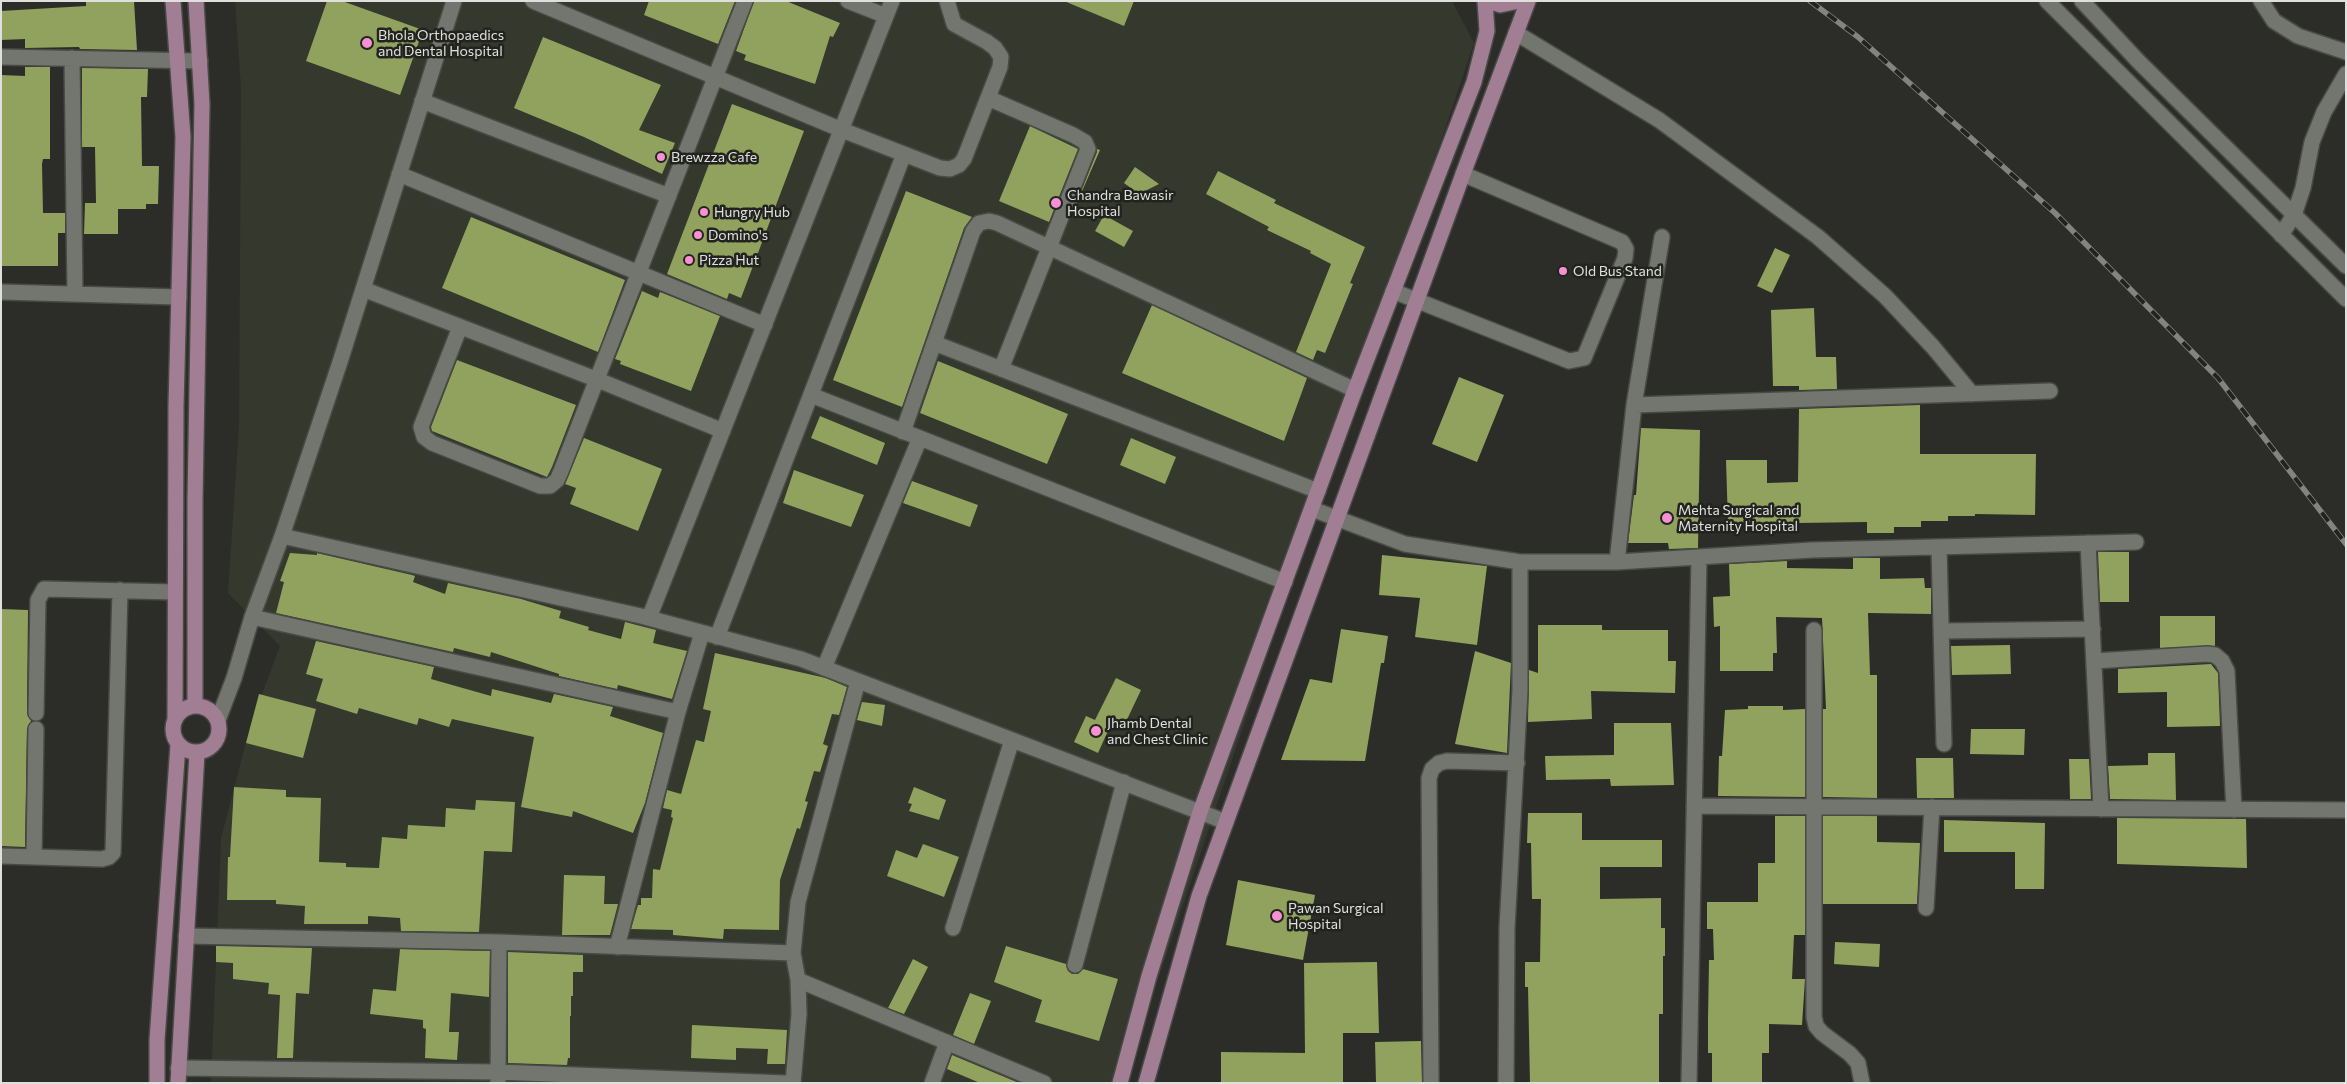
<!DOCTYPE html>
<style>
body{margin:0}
#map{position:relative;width:2347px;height:1084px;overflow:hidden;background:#2c2d28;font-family:Commissioner,sans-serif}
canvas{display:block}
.frame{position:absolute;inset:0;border:2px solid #dfe0dd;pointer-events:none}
</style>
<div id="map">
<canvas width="2347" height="1084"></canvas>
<div class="frame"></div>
</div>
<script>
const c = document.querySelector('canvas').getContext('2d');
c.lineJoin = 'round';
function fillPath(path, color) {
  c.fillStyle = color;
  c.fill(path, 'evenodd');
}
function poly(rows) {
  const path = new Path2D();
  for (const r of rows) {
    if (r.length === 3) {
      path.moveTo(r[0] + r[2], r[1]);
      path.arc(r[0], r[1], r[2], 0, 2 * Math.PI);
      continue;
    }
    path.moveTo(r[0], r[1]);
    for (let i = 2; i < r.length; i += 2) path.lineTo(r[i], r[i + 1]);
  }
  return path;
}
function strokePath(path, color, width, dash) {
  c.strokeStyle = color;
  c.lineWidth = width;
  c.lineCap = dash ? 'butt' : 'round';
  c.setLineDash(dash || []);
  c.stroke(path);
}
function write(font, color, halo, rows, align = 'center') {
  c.font = font + ' Commissioner,sans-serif';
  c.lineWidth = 5;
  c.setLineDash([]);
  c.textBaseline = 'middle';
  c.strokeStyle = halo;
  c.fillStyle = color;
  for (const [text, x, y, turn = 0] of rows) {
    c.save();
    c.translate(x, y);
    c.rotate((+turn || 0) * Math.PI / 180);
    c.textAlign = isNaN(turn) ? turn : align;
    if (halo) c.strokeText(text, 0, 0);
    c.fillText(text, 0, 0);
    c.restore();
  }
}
fillPath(poly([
 [235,1,1452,1,1474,43,1123,1083,211,1083,221,838,251,723,280,646,228,593,239,426,241,89]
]), '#34382d');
fillPath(poly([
 [86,1,134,1,137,50,80,49,79,47,25,48,25,39,1,40,1,11,86,6],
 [327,1,342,1,423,30,400,95,306,61],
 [649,1,735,1,718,44,644,15],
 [754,1,786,1,840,23,833,37,830,36,815,84,744,60,746,55,736,51],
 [1064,1,1134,1,1124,26],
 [543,37,661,85,639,130,675,143,662,174,584,137,514,108],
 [25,67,50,67,50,159,43,159,42,164,43,213,65,213,65,233,58,233,58,266,1,266,1,75,25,76],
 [82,68,148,69,147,97,141,97,142,166,159,166,158,204,146,204,146,209,118,209,118,234,84,234,85,203,96,203,95,147,82,147],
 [732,104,804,131,741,298,729,293,727,299,667,274],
 [1030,126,1078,149,1049,222,999,201],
 [1097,149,1100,150,1069,221,1097,152],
 [1135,167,1159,184,1139,194,1124,183],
 [1218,171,1276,200,1274,203,1365,247,1350,283,1353,284,1325,353,1317,350,1313,360,1296,352,1331,264,1310,253,1311,251,1267,230,1269,227,1206,194],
 [906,191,972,217,964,228,902,407,833,380],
 [1104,215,1133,231,1124,247,1095,231],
 [471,217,625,280,598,352,442,288],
 [1775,248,1790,255,1772,293,1757,286],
 [642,291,658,298,660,292,720,316,691,391,620,364,621,361,615,359],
 [1152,305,1307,378,1284,441,1122,373],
 [1814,308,1816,357,1836,357,1837,389,1799,390,1799,386,1773,386,1771,310],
 [457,360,576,405,552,467,547,477,432,431,431,427],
 [938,361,1068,414,1047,464,920,413],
 [1459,377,1504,395,1477,462,1432,444],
 [1920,405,1920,454,2036,454,2035,515,1975,514,1975,516,1948,516,1948,521,1921,521,1921,527,1894,527,1894,533,1867,533,1867,522,1728,524,1726,460,1767,460,1767,483,1798,482,1799,409],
 [820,416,885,443,877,465,811,438],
 [1641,428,1700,430,1698,548,1669,549,1668,543,1628,543,1634,495,1636,495],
 [584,438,662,469,638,531,570,504,576,488,565,484],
 [1131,438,1176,457,1165,484,1120,465],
 [794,470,864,495,851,527,783,503],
 [912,481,978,505,970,527,903,503],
 [2098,552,2129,552,2129,602,2100,602],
 [290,553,317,555,317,553,412,575,415,576,413,582,445,594,448,583,521,599,561,611,559,618,589,627,588,630,621,639,625,622,656,630,653,643,687,651,672,699,618,685,617,689,559,676,559,674,491,652,490,657,454,648,453,652,276,613,284,582,280,581],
 [1382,555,1487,566,1477,645,1415,637,1420,598,1379,595],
 [1853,558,1880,558,1880,579,1924,578,1925,588,1931,588,1931,614,1868,613,1870,675,1877,675,1877,798,1823,797,1823,709,1826,709,1822,618,1776,617,1777,653,1773,653,1773,671,1720,671,1720,626,1714,627,1713,597,1730,596,1729,564,1787,561,1787,568,1853,569],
 [1,609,28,610,27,713,31,721,27,729,25,847,1,846],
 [2160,616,2215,616,2215,646,2160,648],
 [1538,625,1602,625,1602,630,1668,630,1668,661,1676,661,1675,693,1591,691,1592,719,1528,722,1529,670,1538,673],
 [1341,629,1388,636,1384,663,1381,663,1365,761,1281,760,1310,679,1332,683],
 [316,641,434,667,431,679,491,696,492,689,551,703,554,694,613,707,610,716,663,733,645,803,633,833,573,811,572,817,521,807,534,737,452,719,449,727,419,718,417,725,359,708,357,714,316,701,323,679,306,674],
 [2010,645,2011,674,1952,675,1951,646],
 [1475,651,1511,663,1507,753,1455,744],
 [715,653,826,678,847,687,839,715,832,714,823,744,828,746,820,772,814,771,805,801,808,802,800,829,797,828,780,880,779,930,724,929,723,939,673,935,673,930,631,929,638,905,641,905,641,898,652,898,653,869,660,870,673,818,671,817,672,810,663,808,667,790,681,794,696,740,704,742,711,711,703,709],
 [2211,664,2218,673,2220,726,2167,727,2167,692,2118,693,2118,669],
 [1116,678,1141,690,1123,728,1112,722,1098,753,1074,742,1086,716,1095,720],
 [259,694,316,709,303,758,246,743],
 [862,702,885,705,882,726,857,720],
 [1748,706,1783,706,1783,710,1805,709,1805,797,1718,796,1719,756,1722,756,1725,710,1748,709],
 [1614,723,1671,723,1674,785,1611,786,1610,779,1546,780,1545,756,1614,755],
 [1971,729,2025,729,2024,755,1970,754],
 [2148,753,2175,753,2176,800,2110,799,2108,766,2148,765],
 [1916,758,1953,758,1954,798,1917,798],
 [2069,759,2089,759,2091,799,2070,799],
 [234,787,286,790,286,797,321,798,319,862,346,863,346,867,379,868,382,837,407,839,408,825,445,827,446,808,475,810,476,800,515,802,512,852,484,851,479,932,401,931,400,918,368,916,368,924,304,924,305,906,276,904,276,900,227,900,228,857,230,857],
 [914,787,946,800,939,820,909,811,912,804,908,803],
 [1528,813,1582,813,1582,840,1662,840,1662,867,1600,867,1600,899,1661,898,1661,928,1665,928,1665,956,1663,956,1663,1014,1659,1014,1659,1083,1530,1083,1528,987,1525,987,1525,962,1540,962,1541,899,1532,899,1531,843,1527,843],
 [1775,816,1805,816,1805,935,1794,935,1792,979,1805,979,1802,1025,1769,1024,1769,1053,1762,1053,1762,1082,1712,1082,1712,1053,1708,1053,1708,1019,1709,960,1714,960,1713,929,1707,929,1707,902,1758,902,1758,863,1775,863],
 [1823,816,1877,816,1877,842,1920,843,1917,904,1823,904],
 [2117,818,2246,819,2247,868,2117,864],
 [1944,820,2045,823,2044,889,2015,889,2015,852,1944,852],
 [923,844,959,857,944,897,887,876,896,850,917,858],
 [564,875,605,876,604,904,618,904,610,935,562,935],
 [1238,880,1315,895,1303,960,1226,945],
 [1835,942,1880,944,1879,967,1834,964],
 [216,946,312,948,309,994,296,993,293,1058,277,1058,280,995,268,994,269,983,233,979,233,963,216,962],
 [1006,946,1066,964,1068,971,1072,974,1078,974,1083,969,1118,979,1099,1041,1035,1022,1042,1000,994,982],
 [400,949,490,951,489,997,451,993,449,1032,459,1032,457,1060,425,1058,426,1029,423,1028,423,1020,370,1014,373,989,396,991],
 [508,952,583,955,583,972,573,972,573,996,571,996,571,1016,570,1016,570,1058,568,1058,567,1065,508,1063],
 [913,959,928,967,904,1014,888,1008],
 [1377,962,1379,1033,1343,1033,1343,1083,1221,1083,1221,1052,1305,1053,1304,963],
 [970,993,991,1001,974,1044,953,1035],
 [692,1025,787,1030,785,1064,767,1064,768,1049,736,1048,736,1060,691,1058],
 [1421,1041,1422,1083,1376,1083,1375,1042],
 [952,1055,1019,1083,980,1083,947,1069]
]), '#90a25d');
const minor = poly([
 [533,1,842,130,940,168,950,169,959,165,964,159,1000,67,1001,57,995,48,987,42,954,24,947,1],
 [848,1,886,16],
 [2047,1,2346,299],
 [2082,1,2139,62,2346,266],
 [2261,1,2274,21,2298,36,2346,52],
 [1516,33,1659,120,1818,237,1885,296,1933,347,1972,394],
 [1,57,200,61],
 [72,58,75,294],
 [988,98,1073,135,1085,142,1088,149,1001,369],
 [422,101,669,196],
 [399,174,765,325],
 [2281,235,2294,215,2303,188,2312,142,2324,112,2346,74],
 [363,289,598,380,723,431],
 [1393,291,1569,361,1584,358,1625,258,1626,249,1622,242,1463,174],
 [1,292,179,297],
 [460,327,424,419,421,427,424,437,432,443,540,486,550,486,557,480,561,471,745,1],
 [934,343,1318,491],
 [811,395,1285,582],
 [1634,405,2050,391],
 [903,432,973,231,979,223,989,221,997,223,1355,390],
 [1312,509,1405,544,1520,562,1617,562,1812,550,2136,542],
 [282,536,641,616,801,659,1226,822],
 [2088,543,2101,809],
 [1939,547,1944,744],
 [1617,562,1634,405,1662,237],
 [252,617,678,712],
 [649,618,892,1],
 [1814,630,1814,1017,1816,1026,1822,1033,1850,1054,1858,1063,1862,1083],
 [1942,631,2093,629],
 [717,637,904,154],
 [2094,661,2207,654,2215,655,2222,661,2227,671,2234,810],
 [824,668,920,438],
 [36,713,38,600,44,589,175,592],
 [218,720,234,678,252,617,282,536,340,362,454,1],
 [1694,806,2346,810],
 [1,856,102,859,109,857,113,853,120,590],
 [34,857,36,729],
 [1926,908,1932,807],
 [953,928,1012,740],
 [186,936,499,942,793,953],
 [617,947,678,712,702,633],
 [1075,965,1124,782],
 [798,980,1044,1083],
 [178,1068,498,1072,786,1083],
 [498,1083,499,942],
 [793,1083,799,1014,798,980,793,953,798,902,858,681],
 [932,1083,947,1042],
 [1431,1083,1429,778,1432,769,1439,763,1447,761,1517,763],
 [1506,1083,1507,928,1520,690,1520,562],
 [1689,1083,1699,557]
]);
const major = poly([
 [173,1,183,137,176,406,175,720],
 [1488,1,1500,5,1519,1],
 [195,705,195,500,202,104,196,1],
 [196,729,23],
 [157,1083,157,1040,178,745],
 [178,1083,197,753],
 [1120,1083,1149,976,1200,812,1355,390,1474,82,1487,31,1485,1],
 [1146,1083,1199,896,1463,174,1528,1]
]);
strokePath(minor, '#494a46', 18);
strokePath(major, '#494a46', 18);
strokePath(minor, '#73756f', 15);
strokePath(major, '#a27e94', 15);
const rail = poly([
 [1810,1,1858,37,2055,213,2218,378,2346,544]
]);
strokePath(rail, '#838480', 5.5);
strokePath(rail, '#22231f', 4, [11]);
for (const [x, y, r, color] of [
 [367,43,6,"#f591d3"],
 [661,157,5,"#f591d3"],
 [1056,203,6,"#f591d3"],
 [704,212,5,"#f591d3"],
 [698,235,5,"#f591d3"],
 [689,260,5,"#f591d3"],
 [1563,271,5,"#f591d3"],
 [1667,518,6,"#f591d3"],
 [1096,731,6,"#f591d3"],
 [1277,916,6,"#f591d3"]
]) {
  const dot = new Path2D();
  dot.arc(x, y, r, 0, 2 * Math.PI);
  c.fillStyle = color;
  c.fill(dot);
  strokePath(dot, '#22231f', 2);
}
write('14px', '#dfe0dd', '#22231f', [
 ["Bhola Orthopaedics",378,35],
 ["and Dental Hospital",378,51],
 ["Brewzza Cafe",671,157],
 ["Chandra Bawasir",1067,195],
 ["Hospital",1067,211],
 ["Hungry Hub",714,212],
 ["Domino's",708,235],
 ["Pizza Hut",699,260],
 ["Old Bus Stand",1573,271],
 ["Mehta Surgical and",1678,510],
 ["Maternity Hospital",1678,526],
 ["Jhamb Dental",1107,723],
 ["and Chest Clinic",1107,739],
 ["Pawan Surgical",1288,908],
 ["Hospital",1288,924]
], 'left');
</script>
